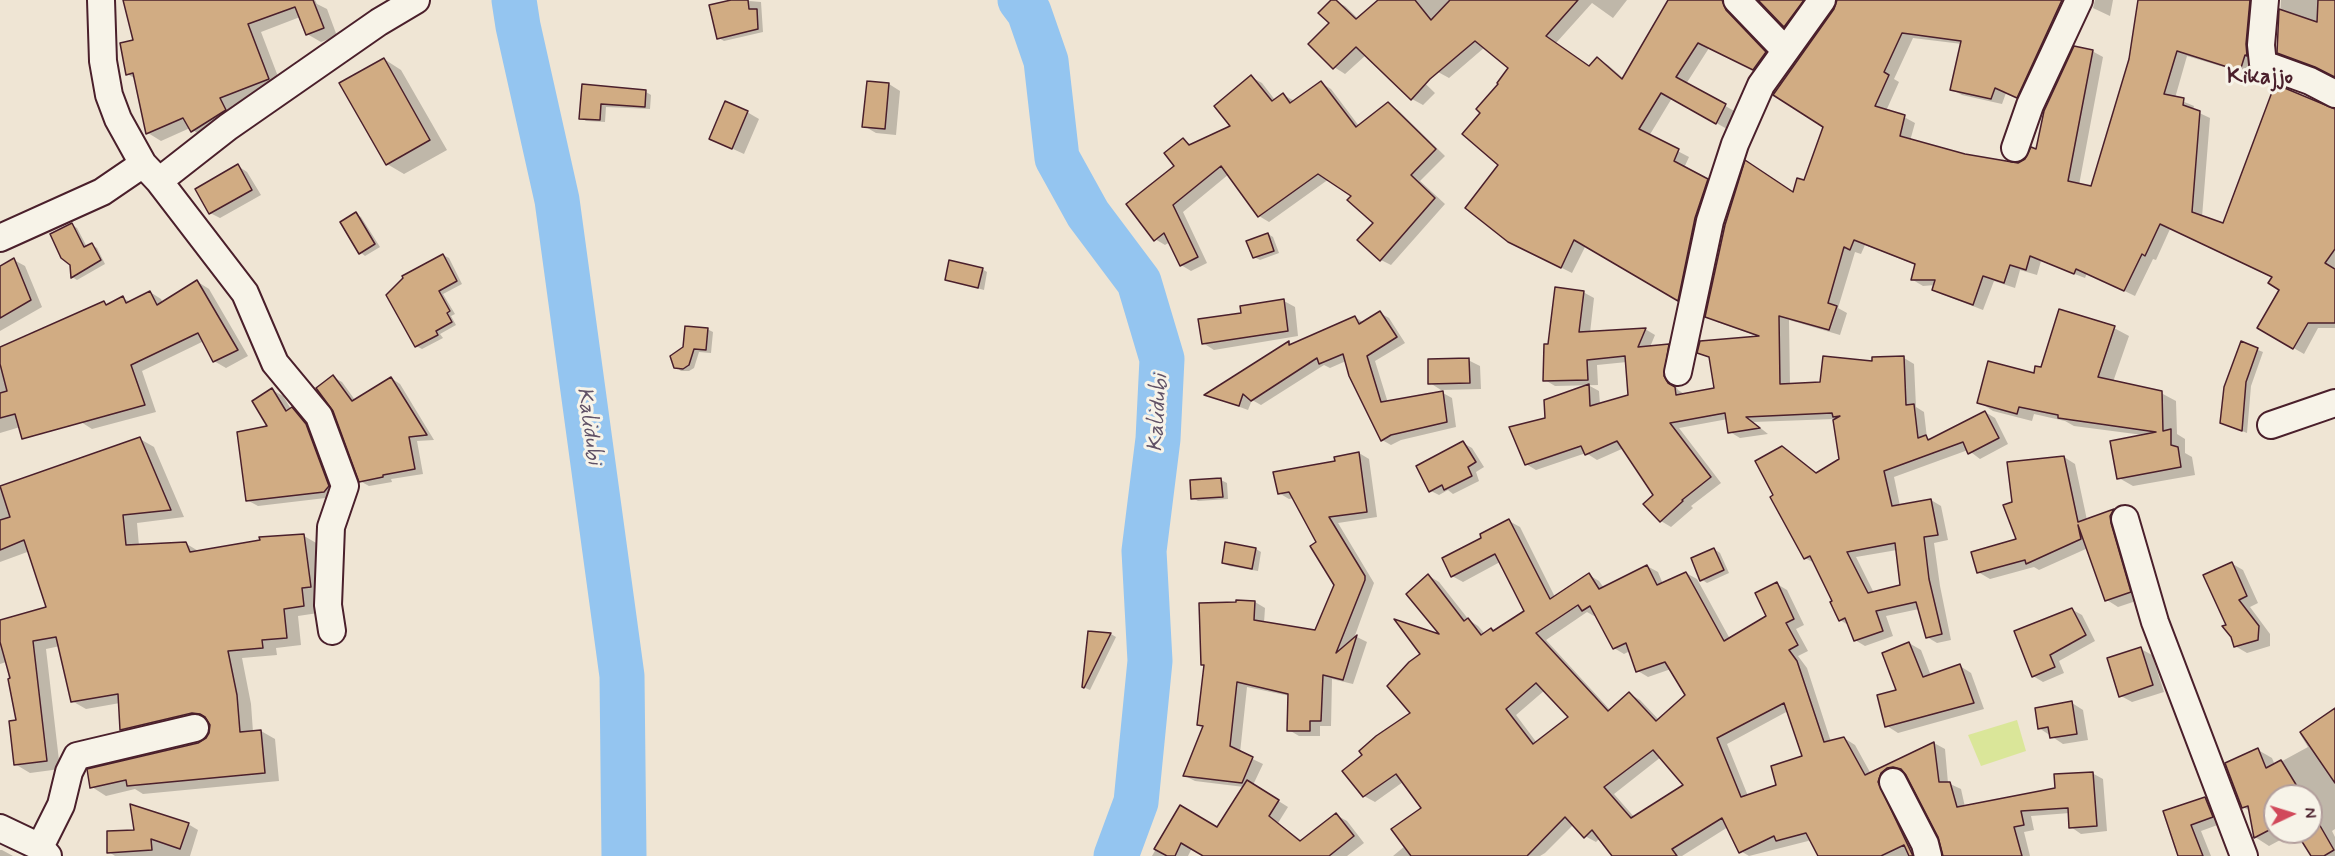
<!DOCTYPE html>
<style>
body{margin:0}
#map{position:relative;width:2335px;height:856px;overflow:hidden;background:#efe5d4;font-family:Mynerve,sans-serif}
canvas{display:block}
.north{position:absolute;left:2263px;top:784px;width:60px;height:60px;box-sizing:border-box;background:#f7f3e8;border:2px solid #b29e9c;border-radius:50%;rotate:86deg;font-size:16px;font-weight:700;line-height:24px;text-align:center;color:#4a1f2b}
.north::after{content:'';display:block;margin:auto;width:21px;height:27px;background:#d1495b;clip-path:polygon(50% 0,100% 100%,50% 72%,0 100%)}
</style>
<div id="map">
<canvas width="2335" height="856"></canvas>
<div class="north">N</div>
</div>
<script>
const c = document.querySelector('canvas').getContext('2d');
c.lineJoin = 'round';
function fillPath(path, color) {
  c.fillStyle = color;
  c.fill(path, 'evenodd');
}
function poly(rows) {
  const path = new Path2D();
  for (const r of rows) {
    path.moveTo(r[0], r[1]);
    for (let i = 2; i < r.length; i += 2) path.lineTo(r[i], r[i + 1]);
  }
  return path;
}
function strokePath(path, color, width, dash) {
  c.strokeStyle = color;
  c.lineWidth = width;
  c.lineCap = dash ? 'butt' : 'round';
  c.setLineDash(dash || []);
  c.stroke(path);
}
function write(font, color, halo, rows, align = 'center') {
  c.font = font + ' Mynerve,sans-serif';
  c.lineWidth = 6;
  c.setLineDash([]);
  c.textBaseline = 'middle';
  c.strokeStyle = halo;
  c.fillStyle = color;
  for (const [text, x, y, turn = 0] of rows) {
    c.save();
    c.translate(x, y);
    c.rotate((+turn || 0) * Math.PI / 180);
    c.textAlign = isNaN(turn) ? turn : align;
    if (halo) c.strokeText(text, 0, 0);
    c.fillText(text, 0, 0);
    c.restore();
  }
}
fillPath(poly([
 [2017,720,2026,751,1981,766,1968,735]
]), '#dae699');
fillPath(poly([
 [125,0,315,0,317,4,327,9,337,36,321,42,307,34,300,17,261,32,282,87,232,106,239,118,206,139,190,128,161,141,148,133,136,79,127,74,135,41],
 [737,0,761,2,763,32,724,41,719,38],
 [1333,0,1345,6,1435,93,1423,105,1412,99,1366,55,1345,74,1334,67],
 [1386,0,1627,0,1613,18,1592,3,1556,43,1590,67,1598,59,1608,65,1623,78,1669,0,1691,0,1747,29,1776,59,1764,75,1709,48,1686,84,1736,112,1727,129,1672,98,1649,136,1689,157,1684,168,1718,186,1689,305,1586,245,1572,273,1520,247,1500,165,1482,112,1511,68,1485,47,1449,78,1438,72],
 [1760,0,1820,0,1795,32,1785,26],
 [1838,0,2075,0,2027,103,2006,93,2002,104,1962,95,1951,89,1962,44,1913,38,1894,79,1899,82,1886,111,1904,117,1915,123,1910,141,1965,155,2019,164,2037,151,2092,51,2103,57,2079,185,2092,188,2131,60,2140,0,2262,0,2255,60,2250,75,2187,56,2175,98,2194,106,2193,110,2210,118,2202,217,2224,225,2335,111,2335,328,2318,328,2304,354,2259,328,2281,290,2273,278,2170,229,2156,260,2153,259,2135,296,2087,273,2085,278,2041,261,2037,275,2020,270,2015,288,1994,281,1983,310,1944,295,1933,289,1935,285,1923,286,1913,280,1916,265,1865,245,1861,254,1855,252,1838,308,1847,313,1840,335,1789,320,1790,385,1822,383,1873,363,1904,358,1914,364,1916,407,1924,412,1927,438,1931,440,1985,412,1995,418,2008,444,1980,459,1968,450,1894,477,1900,506,1931,500,1941,506,1948,540,1934,543,1940,586,1951,640,1937,643,1927,637,1919,609,1886,616,1893,636,1865,646,1855,640,1850,626,1840,620,1834,602,1816,564,1805,558,1775,496,1782,448,1818,474,1841,460,1834,419,1753,422,1768,434,1740,438,1730,432,1728,419,1679,428,1721,483,1691,506,1693,508,1671,527,1661,521,1655,495,1624,448,1597,460,1586,453,1536,470,1526,464,1546,419,1588,385,1599,391,1600,405,1629,396,1627,362,1597,365,1598,385,1555,386,1545,380,1549,346,1583,292,1594,298,1590,333,1645,329,1655,335,1650,347,1668,346,1678,352,1674,383,1678,390,1686,395,1716,389,1710,358,1699,352,1760,337,1717,322,1707,316,1805,182,1825,127,1836,9],
 [1666,351,1669,351,1664,384,1661,383],
 [1897,550,1902,586,1874,593,1856,557],
 [2095,0,2113,0,2110,16,2093,8],
 [2281,0,2335,0,2335,76,2278,52],
 [384,59,401,70,447,150,404,174,387,164],
 [1251,77,1262,83,1275,100,1283,95,1295,101,1321,83,1331,89,1359,126,1388,104,1398,110,1445,156,1420,181,1445,204,1391,265,1381,260,1375,223,1353,196,1329,179,1269,222,1259,216,1229,174,1183,212,1207,263,1191,271,1181,265,1170,242,1165,245,1155,239,1183,140,1192,145,1233,127],
 [889,84,900,91,896,135,876,133,864,126],
 [584,85,646,92,651,95,650,109,606,107,605,122,586,121,581,118],
 [747,112,759,119,744,154,711,139],
 [238,166,247,172,261,195,220,218,210,213],
 [356,214,361,217,380,247,365,256,360,252],
 [72,225,77,228,87,247,92,245,97,248,105,264,77,280,72,277],
 [1268,234,1273,237,1279,253,1260,260,1254,257],
 [443,255,449,258,462,284,443,294,455,314,451,316,456,325,440,334,443,338,422,349,416,346],
 [14,260,25,266,42,307,0,331,0,268],
 [982,269,987,272,984,290,947,280],
 [198,282,209,289,248,356,226,368,214,361,204,341,142,371,156,412,92,429,81,422,77,410,0,433,0,348,104,303,108,305,123,298,130,302,150,292,161,299,163,303],
 [1284,301,1295,307,1298,336,1214,350,1203,343,1243,314],
 [2060,311,2114,328,2129,336,2113,382,2161,393,2176,401,2177,434,2185,439,2185,453,2192,457,2195,475,2133,486,2119,478,2143,435,2074,426,2065,421,2034,414,2032,421,1993,411,1979,402,2035,375,2042,369],
 [1380,313,1389,318,1405,343,1375,361,1388,403,1443,393,1452,398,1456,427,1401,440,1391,445,1382,440,1346,361,1330,368,1324,365,1261,405,1252,400,1248,410,1207,395,1289,343,1293,345,1355,317,1364,323],
 [707,329,713,332,711,353,699,352,694,368,689,371,681,371,676,367],
 [2241,343,2263,352,2251,386,2247,433,2227,425],
 [1468,360,1480,366,1481,389,1441,390,1430,383],
 [333,377,342,382,355,400,391,378,400,384,434,440,417,441,423,474,391,479,392,482,369,486,360,481],
 [272,390,283,396,291,409,302,414,316,431,338,494,334,497,258,506,247,500,270,427],
 [140,439,154,447,184,517,137,523,139,546,185,543,200,552,304,536,318,544,325,595,315,596,318,613,298,616,301,645,276,648,277,655,242,658,251,704,253,732,261,731,275,739,279,781,143,794,135,789,106,796,92,787,199,744,207,740,211,733,211,725,207,721,136,738,122,729,120,703,86,709,72,701,60,646,46,649,60,769,30,773,15,764,17,722,6,662,0,664,0,621,48,609,30,551,0,562,0,488],
 [1463,443,1472,448,1484,467,1476,472,1479,481,1453,494,1448,490,1439,495,1431,491],
 [1359,453,1369,459,1377,517,1338,523,1374,583,1353,641,1357,637,1367,642,1353,684,1332,679,1331,726,1320,726,1320,736,1299,736,1289,730,1290,696,1247,687,1240,753,1263,764,1253,785,1288,807,1278,823,1302,841,1336,815,1347,821,1364,843,1347,856,1206,856,1192,848,1188,856,1152,856,1180,807,1218,829,1244,787,1195,781,1185,776,1204,727,1199,724,1255,602,1265,608,1264,623,1316,631,1335,585,1318,542,1294,498,1289,499,1279,493,1337,462],
 [2064,457,2075,464,2087,520,2114,511,2125,517,2142,599,2118,607,2107,600,2088,548,2039,570,2034,567,1990,579,1978,572,2018,540,2013,502],
 [1221,480,1227,483,1228,499,1198,501,1193,498],
 [1509,521,1520,527,1555,597,1589,575,1599,581,1604,588,1647,566,1658,572,1663,584,1686,573,1697,579,1730,639,1768,617,1777,584,1787,590,1804,625,1796,629,1808,651,1798,656,1807,668,1831,742,1844,738,1855,745,1871,774,1934,743,1945,749,1948,783,1961,789,1965,807,2057,789,2092,773,2103,779,2107,831,2081,834,2071,827,2070,813,2031,816,2034,830,2024,832,2030,856,1944,856,1940,837,1906,772,1897,774,1921,856,1819,856,1812,840,1749,856,1739,850,1728,827,1682,856,1614,856,1600,838,1596,842,1585,836,1574,824,1545,853,1540,856,1393,856,1405,846,1423,808,1403,782,1375,802,1364,796,1344,771,1412,714,1444,637,1429,576,1439,582,1469,620,1478,626,1485,634,1494,632,1526,611,1500,562,1463,582,1452,576,1483,538],
 [1587,612,1594,616,1596,615,1614,648,1624,654,1630,651,1638,671,1648,677,1671,669,1687,695,1659,720,1640,700,1630,694,1611,711,1546,640],
 [1545,690,1570,718,1537,743,1516,715],
 [1788,711,1804,757,1778,786,1748,796,1727,744],
 [1661,757,1685,785,1635,818,1614,794],
 [1256,549,1261,552,1258,571,1229,566,1223,563],
 [1714,549,1720,553,1729,573,1707,583,1701,579],
 [2231,563,2243,570,2258,603,2250,607,2270,634,2270,646,2247,653,2235,646,2228,626],
 [2071,609,2082,615,2095,641,2059,661,2064,673,2043,682,2033,676],
 [1089,633,1111,634,1116,637,1090,690,1083,687],
 [1909,643,1921,650,1931,676,1960,666,1971,673,1984,709,1898,733,1887,726,1898,691],
 [2141,649,2152,655,2164,692,2132,702,2121,696],
 [2072,703,2083,710,2088,740,2063,744,2039,728],
 [2331,713,2335,715,2335,829,2332,831,2335,837,2335,856,2313,856,2298,832,2311,832,2311,796,2275,796,2275,832,2295,832,2269,846,2255,837,2250,811,2243,807,2258,750,2272,758,2275,765,2308,747,2300,734],
 [2205,798,2216,805,2223,823,2201,831,2211,856,2179,856,2165,811],
 [188,824,198,830,190,856,115,856,109,852],
 [0,850,2,850,13,856,0,856]
]), '#0003');
strokePath(poly([
 [514,0,518,26,557,200,622,676,624,856],
 [1020,0,1029,12,1046,61,1057,158,1088,214,1139,282,1162,359,1158,439,1144,551,1150,661,1136,802,1116,856]
]), '#94c5f0', 45);
const building = poly([
 [123,0,313,0,324,28,306,35,295,7,248,24,269,79,220,98,226,110,191,132,183,118,146,134,133,73,126,75,120,43,133,40,123,0],
 [731,0,748,0,749,9,757,9,758,29,717,39,709,5,731,0],
 [1331,0,1336,0,1356,19,1378,0,1415,0,1431,20,1450,0,1578,0,1546,36,1589,66,1597,57,1622,79,1668,0,1722,0,1726,10,1766,52,1753,70,1698,43,1676,77,1726,104,1716,124,1661,93,1639,129,1679,149,1674,161,1708,179,1695,218,1678,301,1574,240,1561,268,1508,242,1465,208,1498,165,1462,134,1480,113,1476,109,1498,84,1497,83,1508,68,1475,41,1430,79,1411,100,1356,47,1333,69,1308,44,1329,23,1318,13,1331,0],
 [1758,0,1804,0,1784,27,1758,0],
 [1837,0,2062,0,2017,98,1995,88,1991,99,1950,90,1961,41,1902,33,1884,72,1889,75,1875,106,1905,115,1900,136,1965,154,2018,163,2025,159,2031,147,2036,149,2044,111,2074,46,2093,50,2068,181,2091,186,2129,59,2138,0,2250,0,2246,44,2247,56,2245,55,2240,71,2177,51,2164,94,2184,98,2183,105,2200,111,2192,212,2223,223,2275,84,2335,109,2335,249,2325,263,2335,269,2335,323,2308,323,2293,349,2257,328,2279,290,2268,283,2272,277,2160,224,2145,256,2142,254,2124,291,2076,269,2074,274,2030,256,2026,270,2010,265,2004,283,1983,276,1973,305,1932,290,1935,280,1911,280,1915,264,1854,240,1850,250,1844,247,1828,303,1837,306,1829,330,1779,316,1780,384,1820,382,1823,356,1872,361,1872,357,1904,356,1906,405,1914,404,1918,438,1926,435,1928,440,1985,411,1999,438,1968,454,1963,442,1884,471,1892,506,1931,499,1938,535,1924,537,1929,579,1942,634,1926,638,1916,602,1876,611,1883,631,1854,641,1845,618,1839,621,1830,602,1832,601,1810,556,1804,559,1770,497,1773,495,1755,461,1782,446,1816,473,1839,459,1833,420,1840,416,1833,417,1832,413,1746,417,1760,428,1728,433,1725,413,1670,423,1711,477,1682,500,1683,501,1660,522,1643,504,1653,495,1617,441,1585,455,1581,446,1525,465,1509,427,1545,418,1544,400,1589,384,1590,406,1628,395,1625,356,1587,360,1588,380,1543,381,1544,344,1548,344,1555,287,1584,291,1579,332,1646,328,1638,347,1669,344,1664,376,1668,383,1675,387,1676,395,1714,388,1709,357,1697,353,1700,341,1759,336,1705,317,1725,225,1745,160,1793,192,1797,178,1804,180,1823,127,1773,95,1834,9,1837,0],
 [1895,543,1900,585,1868,593,1847,552,1895,543],
 [2318,0,2335,0,2335,77,2315,67,2277,53,2279,9,2317,22,2318,0],
 [384,58,430,140,386,165,339,83,384,58],
 [1251,75,1272,101,1283,93,1290,103,1321,81,1356,127,1388,102,1436,149,1411,175,1435,198,1380,261,1357,240,1373,223,1347,200,1351,196,1318,174,1258,217,1221,166,1173,205,1198,257,1180,266,1164,233,1154,241,1126,204,1174,166,1164,153,1183,138,1189,145,1230,126,1214,106,1251,75],
 [867,81,889,83,885,129,862,127,867,81],
 [582,84,646,90,645,107,601,104,600,120,579,119,582,84],
 [725,101,748,111,732,149,709,139,725,101],
 [238,164,252,190,209,214,195,189,238,164],
 [356,212,375,244,359,254,340,222,356,212],
 [72,223,84,247,92,243,101,260,71,278,70,265,61,258,50,234,72,223],
 [1268,233,1274,251,1253,258,1246,241,1268,233],
 [443,254,457,281,439,291,450,311,447,313,452,322,436,331,438,335,415,347,386,295,403,278,402,276,443,254],
 [14,258,31,300,0,318,0,266,14,258],
 [949,260,983,268,978,288,945,280,949,260],
 [197,280,238,350,213,362,198,333,131,365,145,405,22,439,15,414,0,418,0,393,7,391,0,364,0,347,104,301,106,305,123,296,126,303,150,291,157,305,197,280],
 [1284,299,1288,331,1202,344,1198,319,1241,313,1240,306,1284,299],
 [2059,309,2115,326,2098,377,2162,391,2163,431,2171,429,2171,445,2178,447,2181,467,2117,479,2110,441,2156,432,2058,418,2058,415,2019,407,2017,414,1977,403,1988,361,2034,373,2035,366,2041,367,2059,309],
 [1380,311,1397,337,1367,356,1381,402,1443,391,1447,422,1391,435,1381,441,1349,376,1343,354,1319,364,1317,358,1251,401,1243,394,1239,406,1204,395,1289,341,1289,345,1355,316,1359,324,1380,311],
 [685,326,708,328,706,350,694,349,689,365,683,369,674,368,670,356,683,347,685,326],
 [2241,341,2258,348,2246,382,2242,431,2220,423,2224,387,2241,341],
 [1469,358,1470,383,1428,384,1428,359,1469,358],
 [333,375,352,401,391,377,427,435,409,437,415,469,383,475,383,477,359,482,333,411,316,388,333,375],
 [272,388,286,411,292,407,306,424,329,486,324,492,246,501,237,432,267,426,252,401,272,388],
 [140,437,171,510,123,515,126,545,186,542,190,552,260,540,259,537,304,534,311,587,302,588,304,606,284,609,287,638,262,640,263,648,228,651,237,695,240,732,261,730,265,773,127,786,126,780,90,788,87,769,198,743,206,738,209,733,210,725,205,717,200,714,192,713,120,730,118,694,71,702,56,637,33,641,47,761,14,765,9,721,16,720,8,679,10,678,0,642,0,620,46,607,24,540,0,550,0,520,10,517,0,486,140,437],
 [1463,441,1476,462,1468,467,1472,476,1444,490,1442,485,1429,492,1416,466,1463,441],
 [1359,452,1367,512,1329,517,1365,576,1365,580,1336,653,1357,635,1343,680,1323,675,1321,721,1310,721,1310,731,1287,731,1288,694,1237,682,1230,746,1253,757,1242,783,1183,776,1203,726,1197,725,1204,665,1201,665,1199,603,1236,602,1236,600,1255,601,1254,620,1315,630,1334,585,1310,546,1316,542,1289,492,1278,494,1273,472,1335,461,1334,457,1359,452],
 [2064,456,2078,522,2114,509,2110,516,2111,523,2131,592,2105,601,2078,525,2081,539,2026,564,2025,560,1977,573,1971,552,2016,539,2003,505,2012,502,2007,462,2064,456],
 [1221,478,1223,497,1191,499,1190,480,1221,478],
 [1509,519,1550,599,1589,573,1599,589,1647,565,1657,585,1686,572,1724,641,1766,616,1755,593,1777,582,1794,619,1786,623,1798,645,1789,650,1797,661,1824,742,1844,737,1865,775,1934,742,1939,782,1950,782,1957,807,2055,788,2054,774,2093,772,2097,826,2069,828,2068,808,2021,811,2024,825,2014,827,2022,856,1943,856,1938,837,1906,775,1901,769,1893,767,1887,768,1881,773,1878,782,1913,856,1909,856,1904,845,1881,856,1818,856,1806,833,1776,841,1774,836,1739,853,1722,818,1672,849,1677,856,1612,856,1592,830,1584,838,1565,817,1527,856,1411,856,1391,829,1421,808,1396,774,1363,797,1342,771,1362,755,1359,751,1376,736,1410,713,1387,686,1409,662,1420,654,1394,619,1439,634,1406,594,1428,574,1464,621,1468,618,1481,635,1491,628,1493,631,1524,611,1495,554,1451,577,1442,558,1481,538,1480,534,1509,519],
 [1578,605,1582,611,1590,606,1613,649,1626,643,1636,672,1665,662,1685,695,1656,721,1629,692,1608,711,1536,633,1578,605],
 [1536,683,1568,717,1533,744,1506,709,1536,683],
 [1784,703,1802,756,1771,766,1776,785,1741,797,1717,738,1784,703],
 [1653,750,1683,785,1631,818,1604,787,1653,750],
 [1225,542,1256,548,1252,569,1222,563,1225,542],
 [1714,548,1724,570,1700,581,1691,558,1714,548],
 [2232,562,2247,596,2239,600,2259,626,2258,640,2234,647,2231,637,2222,626,2226,625,2203,575,2232,562],
 [2072,608,2086,635,2050,655,2055,667,2032,677,2014,631,2072,608],
 [1088,631,1111,633,1084,688,1082,687,1088,631],
 [1909,642,1923,677,1960,664,1974,703,1885,727,1877,695,1896,690,1882,653,1909,642],
 [2141,647,2153,685,2119,697,2107,658,2141,647],
 [2072,701,2077,734,2050,738,2048,727,2038,729,2035,708,2072,701],
 [2335,708,2335,783,2300,732,2335,708],
 [2258,748,2266,768,2281,760,2303,796,2275,796,2275,827,2254,838,2248,806,2242,808,2225,763,2258,748],
 [1247,780,1279,800,1269,816,1300,841,1336,813,1354,836,1329,856,1203,856,1181,843,1175,856,1167,856,1154,849,1180,805,1217,827,1247,780],
 [2205,797,2213,817,2191,825,2203,856,2178,856,2163,811,2205,797],
 [130,804,189,823,180,849,151,839,152,850,107,853,107,831,134,830,130,804],
 [2311,810,2334,850,2324,856,2311,856,2296,832,2311,832,2311,810]
]);
fillPath(building, '#d1ac83');
strokePath(building, '#4a1f2b', 1.5);
const street = poly([
 [101,0,103,61,109,95,118,119,143,164],
 [1737,0,1785,50],
 [2265,0,2261,45,2263,64,2310,81,2335,94],
 [2015,148,2030,105,2079,0],
 [159,181,228,127,379,22,416,0],
 [0,238,102,192,143,164,159,181,245,293,275,363,319,416,345,486,331,527,328,605,332,631],
 [1678,372,1710,221,1735,144,1761,85,1822,0],
 [2271,425,2335,403],
 [2125,519,2155,622,2244,856],
 [1893,782,1925,844,1928,856],
 [0,828,40,847,48,856],
 [40,847,61,805,69,772,77,756,195,728]
]);
strokePath(street, '#4a1f2b', 30);
strokePath(street, '#f7f3e8', 26);
write('bold 22px', '#4a1f2b', '#f7f3e8', [
 ["Kikajjo",2260,78]
]);
write('italic 22px', '#605166', '#f7f3e8', [
 ["Kalidubi",1159,413,-86],
 ["Kalidubi",588,426,82]
]);
</script>
